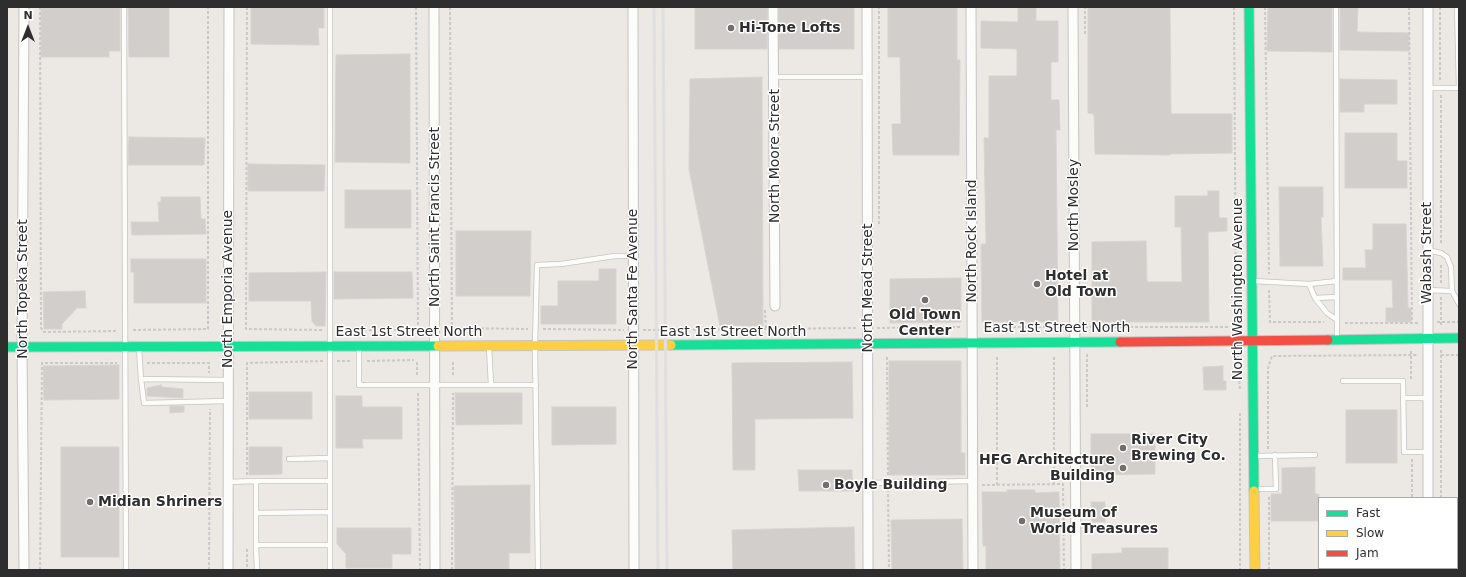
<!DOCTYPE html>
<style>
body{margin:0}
#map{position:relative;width:1466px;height:577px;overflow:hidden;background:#ece8e4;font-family:"DejaVu Sans",sans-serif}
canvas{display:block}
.frame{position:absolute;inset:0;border:8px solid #2e2e2e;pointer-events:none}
.legend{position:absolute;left:1318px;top:497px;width:140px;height:72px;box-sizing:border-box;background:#fff;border:1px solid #ababab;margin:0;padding:5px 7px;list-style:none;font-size:12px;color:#2e2e2e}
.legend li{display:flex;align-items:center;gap:8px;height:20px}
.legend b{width:20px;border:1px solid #ababab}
.north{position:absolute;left:8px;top:8px;width:40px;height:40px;-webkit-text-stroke:3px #fff;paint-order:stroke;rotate:0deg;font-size:11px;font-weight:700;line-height:16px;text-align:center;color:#2e2e2e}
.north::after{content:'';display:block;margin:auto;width:14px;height:18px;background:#2e2e2e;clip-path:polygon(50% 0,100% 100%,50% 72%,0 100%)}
</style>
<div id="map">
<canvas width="1466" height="577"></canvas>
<div class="frame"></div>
<ul class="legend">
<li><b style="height:5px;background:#16e098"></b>Fast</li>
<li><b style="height:5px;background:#ffcf43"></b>Slow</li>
<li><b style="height:5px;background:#f24e42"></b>Jam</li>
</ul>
<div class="north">N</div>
</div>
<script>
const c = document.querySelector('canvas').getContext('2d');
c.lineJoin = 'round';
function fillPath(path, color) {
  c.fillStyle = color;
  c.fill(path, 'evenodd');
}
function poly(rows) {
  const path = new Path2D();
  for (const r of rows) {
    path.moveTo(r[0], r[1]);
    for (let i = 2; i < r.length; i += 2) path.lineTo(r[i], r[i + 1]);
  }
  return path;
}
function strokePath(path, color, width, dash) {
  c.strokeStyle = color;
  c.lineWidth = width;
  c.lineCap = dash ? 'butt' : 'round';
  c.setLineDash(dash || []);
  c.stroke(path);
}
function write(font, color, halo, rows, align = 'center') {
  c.font = font + ' "DejaVu Sans",sans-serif';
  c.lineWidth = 3;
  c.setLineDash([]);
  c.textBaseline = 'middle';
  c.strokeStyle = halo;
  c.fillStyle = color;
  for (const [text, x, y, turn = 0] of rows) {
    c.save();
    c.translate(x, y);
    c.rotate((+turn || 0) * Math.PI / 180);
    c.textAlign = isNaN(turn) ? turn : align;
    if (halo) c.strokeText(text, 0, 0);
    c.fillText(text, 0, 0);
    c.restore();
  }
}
const building = poly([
 [41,7,120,7,120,51,109,51,109,57,41,57,41,7],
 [128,7,169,7,169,57,129,57,128,7],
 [251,7,324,7,324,28,318,28,319,45,251,44,251,7],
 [695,7,767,7,767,49,695,49,695,7],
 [779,7,854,7,854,49,779,49,779,7],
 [888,7,957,7,957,60,960,60,959,155,893,155,892,124,901,124,900,57,888,57,888,7],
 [1018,7,1036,7,1036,21,1058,21,1058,62,1051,62,1051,100,1059,100,1060,130,1056,130,1058,322,982,322,981,244,986,244,984,138,989,138,989,76,1017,76,1017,49,981,48,981,21,1018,22,1018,7],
 [1088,7,1170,7,1171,114,1232,114,1232,153,1170,154,1170,155,1095,154,1094,114,1088,113,1088,7],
 [1268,7,1332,7,1332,52,1267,51,1268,7],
 [1340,7,1358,7,1357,32,1409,33,1409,51,1340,50,1340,7],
 [410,54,410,163,335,162,336,55,410,54],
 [762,77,763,326,720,326,689,169,690,79,762,77],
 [1340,79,1397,80,1397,104,1364,104,1364,112,1340,112,1340,79],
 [1345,133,1397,133,1397,161,1407,161,1407,188,1345,188,1345,133],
 [129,137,205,138,204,165,128,165,129,137],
 [248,164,325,165,324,191,248,191,248,164],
 [1279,187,1323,187,1323,217,1321,217,1323,266,1280,266,1279,187],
 [345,190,411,190,411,228,345,228,345,190],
 [1208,191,1219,191,1219,218,1227,218,1227,231,1208,232,1209,322,1092,322,1092,242,1146,241,1147,282,1182,282,1181,227,1175,227,1175,196,1208,196,1208,191],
 [161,197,200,197,201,219,205,219,206,234,132,235,131,222,159,222,158,202,161,202,161,197],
 [1373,224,1406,224,1408,308,1411,308,1411,322,1386,322,1386,308,1393,308,1392,280,1343,280,1343,268,1366,268,1365,250,1373,250,1373,224],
 [456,231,531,231,530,296,456,296,456,231],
 [131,259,206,259,206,303,134,303,134,272,131,272,131,259],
 [599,269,616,269,616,324,541,324,541,306,558,306,558,281,599,281,599,269],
 [326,272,325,326,316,326,312,321,311,301,249,301,249,273,326,272],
 [334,272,412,272,413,298,334,299,334,272],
 [961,278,961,322,890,323,890,279,961,278],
 [85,291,86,308,77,308,62,324,62,329,44,329,43,292,85,291],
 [889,361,961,361,961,453,965,453,965,475,889,475,889,361],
 [852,362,853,418,755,419,755,470,733,470,732,363,852,362],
 [119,365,119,399,44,400,43,366,119,365],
 [1223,366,1223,381,1226,381,1226,390,1204,390,1203,367,1223,366],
 [161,385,162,387,183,389,183,398,147,396,147,388,161,385],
 [249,392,312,392,312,419,249,419,249,392],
 [455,393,522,393,522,424,456,425,455,393],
 [336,396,362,396,362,407,402,407,402,439,362,439,363,448,336,448,336,396],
 [170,406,184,406,184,412,170,413,170,406],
 [552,407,616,407,616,444,552,445,552,407],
 [1346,410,1397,410,1397,463,1346,463,1346,410],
 [1091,434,1155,434,1155,474,1091,475,1091,434],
 [61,447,119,447,119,557,61,557,61,447],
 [249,447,282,447,282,474,249,475,249,447],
 [1315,467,1315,494,1319,494,1319,521,1271,521,1271,494,1282,494,1282,468,1315,467],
 [798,470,852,470,853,491,799,491,798,470],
 [530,485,530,553,509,553,509,570,455,570,454,486,530,485],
 [1007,490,1035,490,1035,493,1059,492,1060,570,986,570,986,546,983,546,982,492,1007,492,1007,490],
 [1091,502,1105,502,1105,522,1092,522,1091,502],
 [962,519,963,570,892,570,891,520,962,519],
 [854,527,855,570,733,570,732,530,854,527],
 [337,528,411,528,411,554,392,554,392,568,346,568,346,554,337,544,337,528],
 [1122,548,1168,548,1168,570,1092,570,1092,554,1122,553,1122,548]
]);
fillPath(building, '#d1cecb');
strokePath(building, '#d7d4d0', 1);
const lane = poly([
 [124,7,126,570],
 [330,7,330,570],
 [1336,7,1337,339],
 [774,77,867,77],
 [1428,88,1459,88,1457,7],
 [1427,250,1441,253,1447,257,1451,267,1452,291],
 [1253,281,1309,284,1337,281],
 [1309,284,1315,298,1327,313,1337,320],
 [1427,290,1452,291,1459,304],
 [1315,298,1337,297],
 [359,347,359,385,491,385,489,347],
 [139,348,141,379],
 [228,380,141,379,144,403,228,401],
 [1343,381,1403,381,1404,452,1428,452],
 [491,385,536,385],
 [1403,398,1428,398],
 [1255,456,1315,455],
 [289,459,330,458],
 [228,482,256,481],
 [868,483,973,481],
 [1256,489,1276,489,1275,455],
 [330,512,256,513,256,545,330,545],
 [256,513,256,481,330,481],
 [256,545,257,570],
 [538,570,535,346,537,265,561,264,615,256,633,256]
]);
const street = poly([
 [434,7,435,570],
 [633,7,634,570],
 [773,7,775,306],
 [867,7,868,570],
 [971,7,973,570],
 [1073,7,1076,570],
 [1428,7,1428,498],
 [1429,568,1429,570],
 [24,570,22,346,24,7],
 [228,570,229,7]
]);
const fast = poly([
 [1249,7,1254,491],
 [1328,340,1459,338],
 [671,345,1120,342],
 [7,347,438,346]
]);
const slow = poly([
 [438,346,671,345],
 [1254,491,1255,570]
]);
const jam = poly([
 [1120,342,1328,340]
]);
strokePath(lane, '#c5c4c5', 6);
strokePath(street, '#c5c4c5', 11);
strokePath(fast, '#c5c4c5', 11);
strokePath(slow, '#c5c4c5', 11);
strokePath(jam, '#c5c4c5', 11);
strokePath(poly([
 [40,7,41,328,44,332,117,331],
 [247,7,246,329,322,330],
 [416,7,418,328],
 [450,7,452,328,528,329],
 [1234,7,1236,322],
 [1265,7,1269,274],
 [1409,7,1412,323],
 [1440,7,1440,81],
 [1085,34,1085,7],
 [1441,95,1441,245],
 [879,224,879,7],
 [1441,265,1441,283],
 [1269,290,1270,322,1324,322],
 [1441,297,1441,327],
 [765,310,766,329],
 [1437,322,1459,322],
 [1345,323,1418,323],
 [983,327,1064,327],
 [1085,327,1228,327],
 [877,328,962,327],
 [543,329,624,330],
 [133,330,208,329,208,7],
 [339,330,414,330],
 [643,330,858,328],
 [1411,351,1411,379],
 [1087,354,1087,409],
 [1441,355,1459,355],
 [1238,356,1240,391],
 [887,357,888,475],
 [337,361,351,361],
 [367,361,414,360],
 [417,362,417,377],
 [453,362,453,377],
 [147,363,209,363,209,373],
 [418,393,420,570],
 [1240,413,1240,570],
 [1268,449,1268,368,1272,356,1418,355],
 [1412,459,1412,498],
 [247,475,247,363,323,361],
 [982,485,1063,484,1064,570],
 [997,485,997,355],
 [1054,485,1054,355],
 [888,489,889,570],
 [1269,497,1269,570],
 [1441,498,1441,349],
 [247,549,247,570],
 [1412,568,1412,570],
 [40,570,42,363,117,363],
 [209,570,210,409],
 [452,570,453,393],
 [1441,570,1441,568]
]), '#c9c9c8', 2, [3, 2]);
strokePath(lane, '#fcfcfb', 4.5);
strokePath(street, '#fcfcfb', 9);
strokePath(fast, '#16e098', 9);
strokePath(slow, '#ffcf43', 9);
strokePath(jam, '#f24e42', 9);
strokePath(poly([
 [654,7,658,570],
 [663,7,667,570]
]), '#dfdfe1', 3);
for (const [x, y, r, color] of [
 [731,28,4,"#706f6e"],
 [1037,284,4,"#706f6e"],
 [925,300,4,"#706f6e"],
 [1123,448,4,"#706f6e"],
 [1123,468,4,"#706f6e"],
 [826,485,4,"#706f6e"],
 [90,502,4,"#706f6e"],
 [1022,521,4,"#706f6e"]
]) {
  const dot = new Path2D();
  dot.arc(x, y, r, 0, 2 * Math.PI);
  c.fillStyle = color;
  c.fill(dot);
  strokePath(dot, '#fff', 1.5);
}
write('bold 14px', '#2e2e2e', '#fff', [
 ["Hi-Tone Lofts",739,28],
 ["Hotel at",1045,276],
 ["Old Town",1045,292],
 ["Old Town",925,315,"center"],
 ["Center",925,331,"center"],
 ["River City",1131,440],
 ["Brewing Co.",1131,456],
 ["HFG Architecture",1115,460,"right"],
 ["Building",1115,476,"right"],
 ["Boyle Building",834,485],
 ["Midian Shriners",98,502],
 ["Museum of",1030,513],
 ["World Treasures",1030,529]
], 'left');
write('14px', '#2e2e2e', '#fff', [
 ["North Moore Street",775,156,-90],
 ["North Mosley",1074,205,-90],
 ["North Saint Francis Street",435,217,-90],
 ["North Rock Island",972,241,-90],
 ["Wabash Street",1427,253,-90],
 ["North Mead Street",868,288,-90],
 ["North Topeka Street",23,289,-90],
 ["North Emporia Avenue",228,289,-90],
 ["North Santa Fe Avenue",633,289,-90],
 ["North Washington Avenue",1238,289,-90],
 ["East 1st Street North",1057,328],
 ["East 1st Street North",409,332],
 ["East 1st Street North",733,332]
]);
</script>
